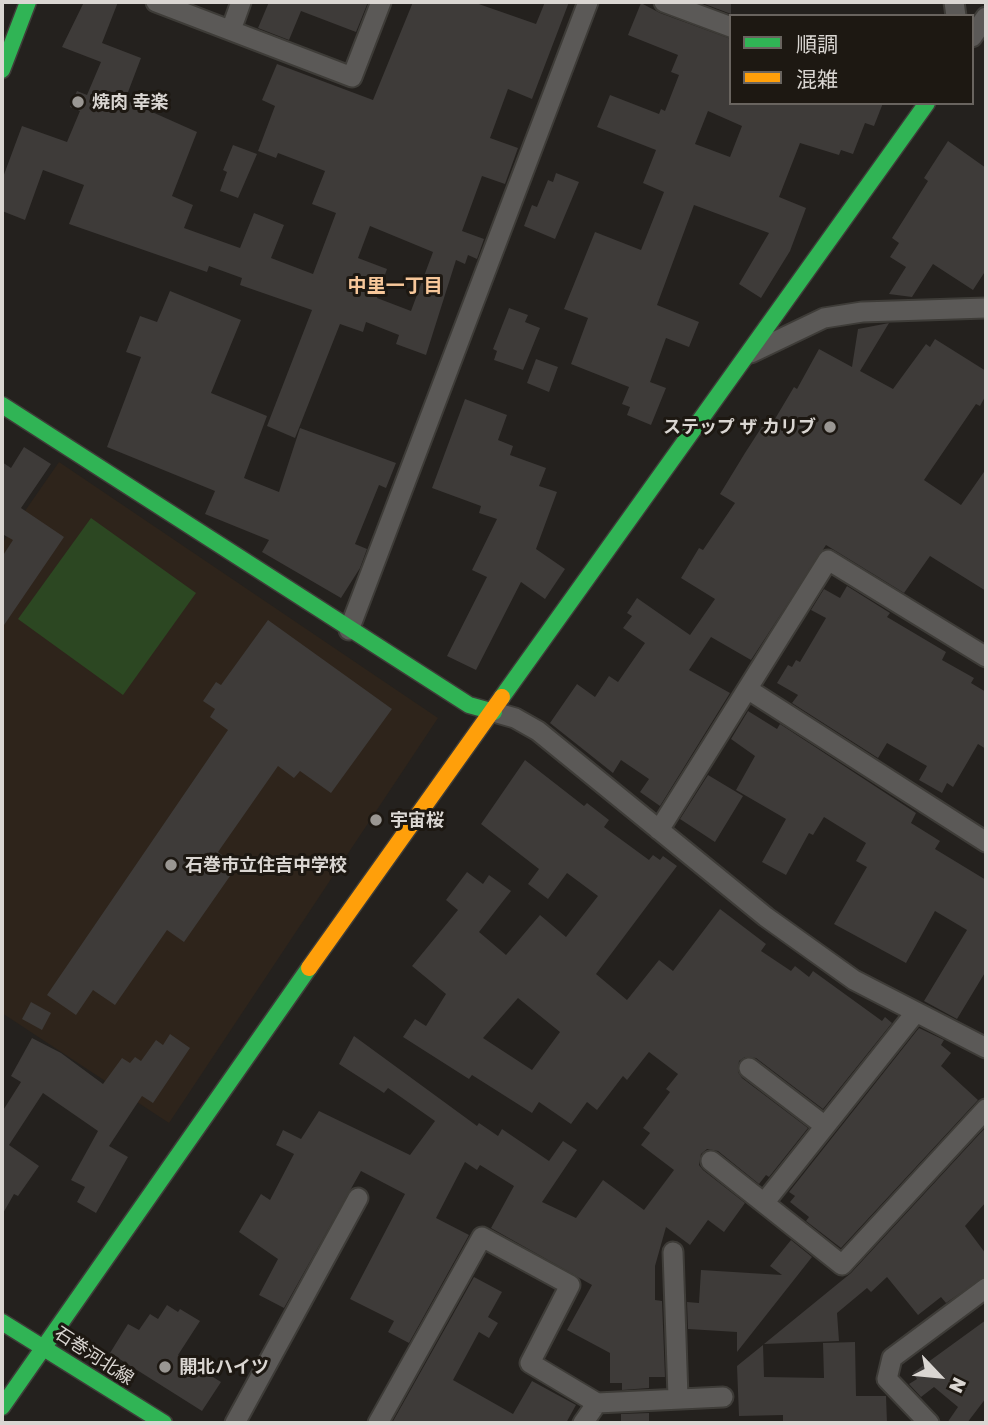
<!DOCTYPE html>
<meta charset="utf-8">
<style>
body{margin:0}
#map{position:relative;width:988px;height:1425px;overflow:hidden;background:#24211e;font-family:"Golos Text","Noto Sans JP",sans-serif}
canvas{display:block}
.frame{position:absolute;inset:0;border:4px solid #dad6d2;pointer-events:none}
.legend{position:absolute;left:729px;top:14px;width:245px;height:91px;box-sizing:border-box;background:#1d1812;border:2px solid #69645f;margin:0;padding:9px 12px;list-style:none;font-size:21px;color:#dad6d2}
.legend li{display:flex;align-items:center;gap:14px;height:35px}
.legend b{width:35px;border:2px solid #69645f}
.north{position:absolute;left:904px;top:1341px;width:70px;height:70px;-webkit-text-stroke:5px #1d1812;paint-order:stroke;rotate:116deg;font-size:19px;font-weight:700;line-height:28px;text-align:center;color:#dad6d2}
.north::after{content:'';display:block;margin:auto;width:24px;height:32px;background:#dad6d2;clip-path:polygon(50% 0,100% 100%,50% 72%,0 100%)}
</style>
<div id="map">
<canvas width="988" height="1425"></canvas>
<div class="frame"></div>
<ul class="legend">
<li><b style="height:9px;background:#30b455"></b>順調</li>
<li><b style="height:9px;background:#ff9f0a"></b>混雑</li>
</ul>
<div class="north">N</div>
</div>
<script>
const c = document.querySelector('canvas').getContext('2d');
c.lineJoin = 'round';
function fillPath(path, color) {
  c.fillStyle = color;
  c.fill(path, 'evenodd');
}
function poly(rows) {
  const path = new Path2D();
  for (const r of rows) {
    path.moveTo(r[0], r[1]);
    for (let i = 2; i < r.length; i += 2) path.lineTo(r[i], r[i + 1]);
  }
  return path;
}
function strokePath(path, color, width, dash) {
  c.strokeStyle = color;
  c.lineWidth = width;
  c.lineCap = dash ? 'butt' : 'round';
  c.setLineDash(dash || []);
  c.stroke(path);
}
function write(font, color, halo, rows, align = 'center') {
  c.font = font + ' "Golos Text","Noto Sans JP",sans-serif';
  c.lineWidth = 6;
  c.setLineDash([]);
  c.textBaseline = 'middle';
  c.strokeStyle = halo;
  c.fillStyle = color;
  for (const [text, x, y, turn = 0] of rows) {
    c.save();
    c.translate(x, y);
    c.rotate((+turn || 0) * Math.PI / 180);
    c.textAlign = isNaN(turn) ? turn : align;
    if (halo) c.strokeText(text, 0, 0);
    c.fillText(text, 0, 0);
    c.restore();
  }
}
fillPath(poly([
 [59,462,438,718,169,1123,2,1013,2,544]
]), '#2e241b');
fillPath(poly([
 [91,518,196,593,123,695,18,619]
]), '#2c4722');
fillPath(poly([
 [84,2,118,2,102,43,141,58,125,100,197,132,172,196,193,205,184,228,240,248,254,213,284,225,271,258,313,274,336,213,312,204,325,171,278,153,276,158,258,151,275,106,262,100,277,64,373,100,413,2,473,2,536,24,545,2,569,2,532,99,508,89,490,138,518,148,505,184,482,176,462,231,484,239,477,259,468,255,465,264,456,260,426,355,396,344,399,335,366,322,363,332,340,324,295,438,267,426,312,310,240,285,242,278,209,266,207,272,69,224,84,185,43,170,25,220,2,211,2,180,22,126,67,142,80,111,70,107,77,91,87,95,101,62,62,47],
 [370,226,433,252,411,311,377,298,387,269,358,258],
 [269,2,368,2,356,32,301,11,289,40,258,28],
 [702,2,731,2,731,14,702,3],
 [641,3,660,13,731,39,731,103,883,103,874,126,865,123,853,154,841,150,839,155,800,143,779,197,806,208,790,251,761,298,739,284,769,233,694,205,657,305,699,322,689,347,666,338,650,382,666,388,651,425,627,415,630,407,622,404,629,387,571,364,588,318,564,309,595,232,641,250,664,192,643,183,656,150,597,127,610,95,659,114,661,109,665,111,679,75,671,72,678,55,628,35],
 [708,111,742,126,730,157,695,144],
 [948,141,986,168,986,270,973,290,933,264,912,297,889,294,906,267,890,257,899,243,892,238,928,181,924,178],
 [233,145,257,154,238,198,220,191,227,172,223,170],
 [556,173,579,182,555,239,524,226,532,205,537,207,548,180,553,182],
 [170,291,241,320,211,393,267,416,244,478,279,492,300,428,396,463,386,488,379,485,355,544,367,549,360,568,341,598,262,552,269,540,205,514,215,491,107,447,141,357,126,352,140,316,157,322],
 [509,308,528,315,525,322,540,328,523,370,494,360,497,351,493,349],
 [889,323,860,371,893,389,926,344,930,347,935,339,986,371,986,395,980,406,976,404,924,480,961,505,986,469,986,591,930,556,904,593,826,545,751,660,711,637,689,670,730,693,660,806,640,792,649,779,621,760,613,773,550,723,577,684,595,697,609,676,618,682,645,643,623,628,632,616,627,613,637,598,690,635,715,599,681,578,699,548,703,550,735,503,720,494,745,453,763,425,769,429,794,387,797,389,819,349,852,367,858,329],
 [536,359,558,367,549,392,527,383],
 [465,399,507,415,498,440,513,446,510,455,546,468,539,486,557,492,536,549,565,569,545,599,521,582,476,670,447,656,487,577,472,570,497,519,479,513,481,506,432,488],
 [24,447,51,464,21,508,64,537,2,628,2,557,13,540,4,535,2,538,2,462,11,468],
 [847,586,890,613,887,617,946,652,942,660,974,678,971,683,986,692,986,749,978,744,953,787,947,783,942,793,919,780,927,766,887,743,878,758,792,703,798,695,777,683,788,665,792,667,796,660,800,662,826,618,811,610,824,589,840,598],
 [268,620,392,709,331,793,300,771,294,778,278,766,218,852,237,866,184,942,167,930,115,1005,93,990,76,1015,47,995,228,730,210,717,215,709,203,701,216,682,221,685],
 [748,711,777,729,780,724,916,813,911,823,940,841,935,849,986,880,986,971,957,1019,924,1001,967,930,935,911,906,963,834,924,867,867,856,861,866,843,824,817,813,835,809,833,786,875,762,862,786,819,736,790,755,756,731,739],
 [525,760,584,806,587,803,609,820,604,827,649,860,653,855,660,860,663,856,677,866,596,974,627,1000,659,960,673,971,720,909,766,944,761,951,791,971,795,966,809,977,813,971,882,1021,885,1017,892,1023,823,1109,756,1058,745,1057,739,1061,738,1072,742,1078,808,1128,769,1177,766,1175,759,1184,718,1151,707,1149,701,1154,699,1165,703,1170,745,1203,724,1232,708,1220,690,1245,666,1227,655,1266,655,1300,662,1301,665,1377,649,1377,649,1388,622,1390,622,1383,610,1383,610,1353,567,1330,592,1285,491,1228,514,1186,480,1165,477,1170,465,1162,436,1218,469,1235,409,1343,388,1332,394,1321,350,1299,405,1194,361,1171,284,1308,259,1295,278,1259,239,1232,261,1194,270,1200,294,1154,276,1145,283,1130,301,1139,319,1111,410,1155,435,1121,388,1088,384,1093,339,1064,354,1036,477,1126,479,1123,498,1136,502,1129,549,1161,563,1141,577,1150,542,1202,576,1218,603,1180,644,1210,674,1170,641,1145,650,1133,643,1128,670,1092,666,1089,678,1074,649,1052,627,1080,623,1076,597,1110,587,1102,571,1124,539,1102,532,1113,472,1075,469,1079,403,1037,415,1019,426,1026,446,994,412,966,458,910,446,900,467,872,483,884,489,875,511,891,479,932,506,955,540,915,566,937,598,896,567,873,548,899,528,884,539,869,481,824],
 [518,998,560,1032,532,1070,483,1038],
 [708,775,743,796,715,842,680,819],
 [31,1002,51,1013,42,1030,22,1019],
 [919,1028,944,1040,941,1045,951,1053,941,1066,978,1100,841,1248,806,1221,809,1217,790,1202,795,1196,789,1192],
 [170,1034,190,1048,153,1103,142,1096,109,1146,128,1157,96,1213,77,1202,85,1187,71,1180,98,1131,43,1093,9,1145,39,1166,18,1196,14,1194,2,1215,2,1112,21,1082,11,1076,32,1038,61,1053,103,1084,122,1058,130,1063,135,1057,141,1061,156,1040,163,1045],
 [986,1127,986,1202,965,1226,986,1254,986,1276,946,1303,941,1297,918,1315,887,1277,871,1292,867,1288,837,1313,839,1341,764,1344,851,1273],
 [791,1240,812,1257,737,1352,737,1332,688,1329,687,1302,699,1303,701,1270,782,1275,770,1266],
 [474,1277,502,1292,488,1317,498,1323,489,1338,479,1332,453,1380,513,1414,532,1381,576,1405,566,1423,392,1423],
 [167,1305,178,1312,180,1309,200,1321,178,1355,221,1382,202,1411,110,1353,128,1324,139,1330,150,1314,158,1319],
 [986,1320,986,1398,967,1423,947,1423,958,1407,934,1387,921,1397,909,1384,917,1379,913,1373],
 [855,1342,856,1396,886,1396,887,1423,783,1423,783,1415,739,1416,737,1366,763,1345,764,1377,824,1378,823,1343],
 [649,1413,649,1423,621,1423,621,1414]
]), '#3e3b39');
const street = poly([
 [156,2,352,77,381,2],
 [664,2,731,27],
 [954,2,956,16],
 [231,30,241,2],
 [972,37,986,17],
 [751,353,824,318,862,312,986,308],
 [349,630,588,2],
 [749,690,986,842],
 [494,712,515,718,538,731,766,917,854,980,986,1048],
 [659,830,828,560,986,657],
 [749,1068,825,1126],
 [711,1161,842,1265,986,1109],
 [764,1203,916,1012],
 [673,1252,678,1397],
 [235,1423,358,1198],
 [378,1423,482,1237,570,1285,530,1363,597,1403],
 [583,1423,597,1403,723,1397],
 [929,1423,887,1379,892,1358,986,1288]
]);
const fast = poly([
 [2,70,28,2],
 [2,405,469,705,494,712],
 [502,697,927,103],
 [2,1322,164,1423],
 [2,1407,309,968]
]);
const slow = poly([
 [309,968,502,697]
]);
strokePath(street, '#3e3c38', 23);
strokePath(fast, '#3e3c38', 19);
strokePath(slow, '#3e3c38', 19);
strokePath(street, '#5b5957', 19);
strokePath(fast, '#30b455', 16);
strokePath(slow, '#ff9f0a', 16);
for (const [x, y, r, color] of [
 [78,102,7,"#9a9793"],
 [830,427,7,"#9a9793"],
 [376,820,7,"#9a9793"],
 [171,865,7,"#9a9793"],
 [165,1367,7,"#9a9793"]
]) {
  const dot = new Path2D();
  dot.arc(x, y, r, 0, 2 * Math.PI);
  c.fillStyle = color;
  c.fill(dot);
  strokePath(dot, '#1d1812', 2.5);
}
write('bold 18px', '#dad6d2', '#1d1812', [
 ["焼肉 幸楽",92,102],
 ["ステップ ザ カリブ",816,427,"right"],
 ["宇宙桜",390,820],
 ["石巻市立住吉中学校",185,865],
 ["開北ハイツ",179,1367]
], 'left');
write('18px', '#dad6d2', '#1d1812', [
 ["石巻河北線",94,1356,33]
]);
write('bold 19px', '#f7c79a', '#1d1812', [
 ["中里一丁目",395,286]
]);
</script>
